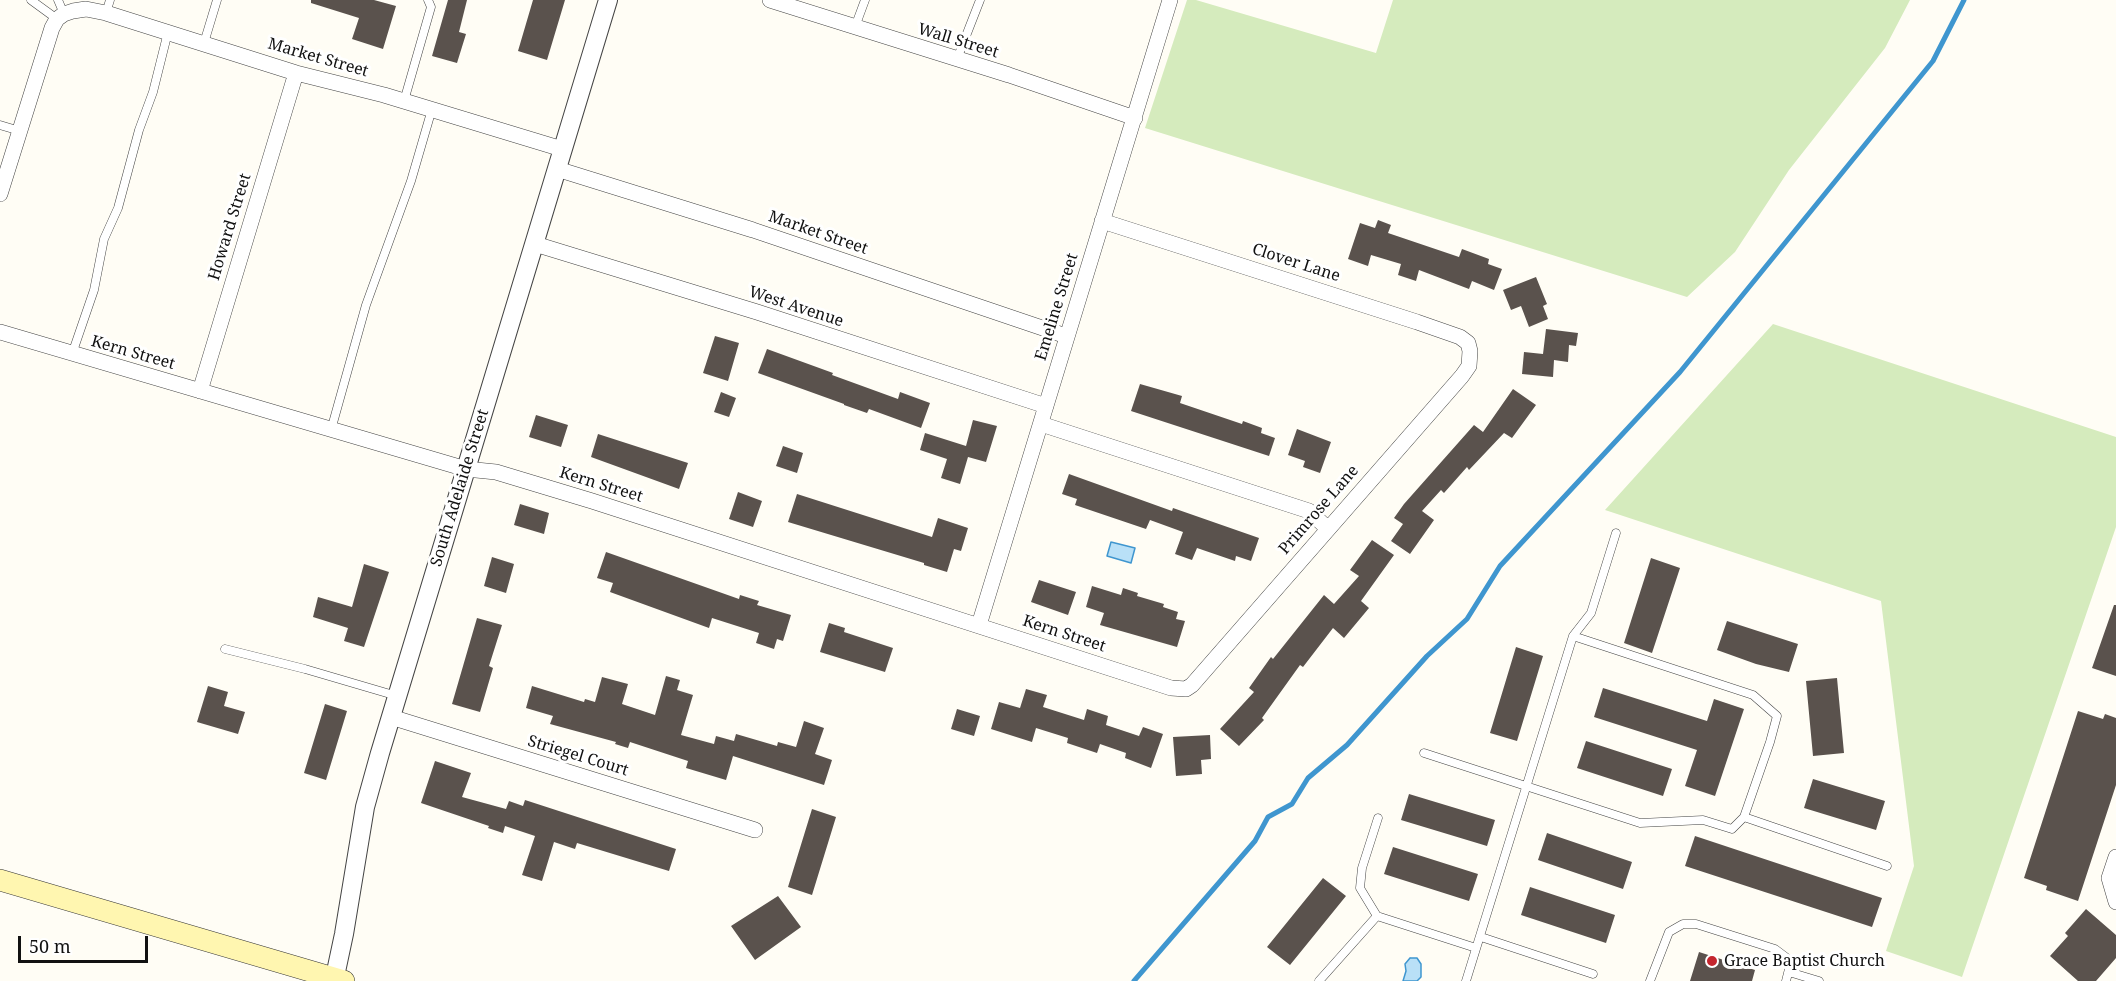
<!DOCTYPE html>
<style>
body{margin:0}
#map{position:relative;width:2116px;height:981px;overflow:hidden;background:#fffdf5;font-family:"Noto Serif",serif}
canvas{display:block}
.scale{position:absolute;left:18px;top:936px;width:130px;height:27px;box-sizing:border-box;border:3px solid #111;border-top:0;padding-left:8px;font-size:18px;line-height:21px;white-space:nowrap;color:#111;-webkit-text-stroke:4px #fff;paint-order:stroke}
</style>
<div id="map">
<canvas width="2116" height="981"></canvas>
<div class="scale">50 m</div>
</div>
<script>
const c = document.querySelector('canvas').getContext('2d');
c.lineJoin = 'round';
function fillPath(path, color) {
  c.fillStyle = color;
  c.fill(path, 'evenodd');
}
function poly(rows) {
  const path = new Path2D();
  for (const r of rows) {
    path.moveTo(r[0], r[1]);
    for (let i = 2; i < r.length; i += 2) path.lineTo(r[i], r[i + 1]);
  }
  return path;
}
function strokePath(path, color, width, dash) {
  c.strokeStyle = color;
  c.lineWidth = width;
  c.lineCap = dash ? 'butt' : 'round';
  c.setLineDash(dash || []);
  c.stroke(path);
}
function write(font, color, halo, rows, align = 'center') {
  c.font = font + ' "Noto Serif",serif';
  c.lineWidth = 6;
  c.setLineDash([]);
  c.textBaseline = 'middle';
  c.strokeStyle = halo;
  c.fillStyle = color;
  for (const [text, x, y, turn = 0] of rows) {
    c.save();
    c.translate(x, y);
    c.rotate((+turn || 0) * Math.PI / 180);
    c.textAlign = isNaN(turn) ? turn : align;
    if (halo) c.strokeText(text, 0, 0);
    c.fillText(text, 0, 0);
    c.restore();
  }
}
fillPath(poly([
 [1187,0,1196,0,1376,53,1393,0,1910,0,1885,48,1789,170,1735,252,1687,297,1145,128],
 [1773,324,2116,437,2116,527,1962,977,1886,951,1914,866,1881,601,1605,510]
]), '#d5ebbd');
const water = poly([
 [1111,542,1135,548,1131,563,1107,556,1111,542],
 [1410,958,1417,958,1421,964,1421,977,1417,981,1403,981,1406,971,1405,964,1410,958]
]);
fillPath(water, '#b9e0f7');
strokePath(water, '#3f96cf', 1.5);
strokePath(poly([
 [1134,981,1255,841,1268,817,1292,804,1308,778,1347,745,1427,656,1467,619,1500,566,1680,372,1933,61,1964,0]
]), '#3f96cf', 5);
fillPath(poly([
 [311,0,374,0,396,6,383,49,352,39,359,18,311,3],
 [448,0,467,0,459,32,466,34,457,63,432,56],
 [533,0,565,0,547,60,518,51],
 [1378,220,1391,225,1388,233,1459,257,1462,249,1489,259,1488,264,1502,269,1494,290,1472,281,1469,289,1419,270,1416,281,1398,275,1401,264,1371,255,1368,266,1348,259,1360,223,1375,228],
 [1536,277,1547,304,1543,306,1548,319,1529,327,1521,306,1511,310,1503,290],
 [1546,329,1578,333,1576,346,1569,345,1568,362,1554,360,1553,377,1522,374,1524,352,1543,354],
 [715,336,739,343,728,381,703,373],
 [767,349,833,373,832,375,898,399,900,392,930,403,921,428,869,409,867,413,844,405,844,404,758,373],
 [1140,384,1182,396,1180,403,1242,424,1243,421,1262,428,1261,433,1275,438,1269,456,1131,411],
 [1513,389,1536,405,1512,438,1504,433,1469,470,1467,467,1444,493,1441,490,1422,511,1434,520,1410,554,1391,541,1403,524,1394,518,1404,504,1474,425,1483,432],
 [721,392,736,398,729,417,714,412],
 [536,415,568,425,561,447,529,437],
 [973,420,997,426,986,462,968,457,960,484,941,478,947,459,920,450,925,433,966,446],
 [1297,429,1331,442,1320,473,1303,467,1305,461,1288,455],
 [598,434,688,463,679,489,591,457],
 [783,446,803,453,797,473,776,466],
 [1069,474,1172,511,1173,508,1259,538,1251,561,1236,556,1235,561,1197,548,1192,560,1175,554,1183,532,1150,520,1146,529,1075,505,1077,499,1062,494],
 [738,492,762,501,753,527,729,519],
 [797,494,932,537,938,518,968,528,961,551,954,549,947,572,924,565,924,563,788,522],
 [520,504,549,513,544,534,514,525],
 [1372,540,1394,555,1361,601,1369,608,1344,638,1333,628,1303,667,1300,665,1262,718,1264,720,1239,746,1220,729,1254,692,1249,688,1271,657,1273,659,1324,595,1334,604,1359,576,1350,570],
 [606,552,739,599,740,595,759,601,757,605,791,615,783,641,777,639,774,649,756,643,759,633,712,618,709,628,610,592,613,583,597,578],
 [492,557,514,564,506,593,484,586],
 [1651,558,1680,568,1652,653,1624,643],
 [364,564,389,572,364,647,344,641,348,628,313,617,318,597,352,607],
 [1039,580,1076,592,1068,615,1031,602],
 [1092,586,1121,595,1123,588,1138,593,1137,596,1164,604,1163,607,1178,612,1176,619,1185,621,1177,647,1100,625,1104,613,1086,607],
 [2114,605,2116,605,2116,676,2092,668],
 [477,618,502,625,489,666,493,668,480,712,452,704],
 [1727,621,1798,644,1789,672,1756,664,1717,650],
 [829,623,845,628,844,632,893,648,885,672,820,652],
 [1516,647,1543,656,1517,741,1490,733],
 [666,676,680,680,677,690,693,695,681,735,714,744,716,736,734,741,736,734,777,746,778,742,796,747,804,721,824,728,815,754,832,760,824,785,733,756,726,780,686,768,688,761,630,742,628,748,615,744,616,742,550,724,553,716,526,708,532,686,584,702,585,699,595,702,602,677,628,684,622,704,655,715],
 [1837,678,1844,753,1813,756,1806,681],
 [208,686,228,692,224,706,245,712,238,734,197,722],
 [1603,688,1707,721,1714,699,1744,709,1715,796,1685,786,1697,750,1594,717],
 [1026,689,1047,695,1043,707,1084,720,1087,709,1108,716,1106,725,1139,736,1143,727,1163,734,1151,768,1125,758,1126,753,1100,744,1097,753,1067,743,1068,738,1036,728,1032,742,991,729,999,702,1020,708],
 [325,704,347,711,326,780,304,773],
 [957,709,980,716,974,736,951,729],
 [2078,711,2103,719,2105,714,2116,718,2116,785,2078,901,2046,890,2047,886,2024,878],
 [1210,735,1211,759,1201,760,1202,774,1176,776,1173,737],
 [1586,741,1672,769,1663,796,1577,768],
 [435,761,471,773,462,797,506,809,509,801,523,806,525,800,676,849,669,871,577,843,575,849,554,842,542,881,522,875,535,836,505,826,503,833,488,828,489,826,421,803],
 [1813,779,1885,801,1876,830,1804,808],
 [1409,794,1495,820,1487,846,1401,820],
 [812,809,836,817,812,895,788,887],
 [1547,833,1632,862,1623,889,1538,860],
 [1695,836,1882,898,1872,927,1685,866],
 [1393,847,1478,874,1469,901,1384,874],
 [1323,878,1346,896,1290,965,1267,947],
 [1530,887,1615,915,1606,943,1521,915],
 [778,896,801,927,755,960,731,926],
 [2086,909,2116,935,2116,958,2096,981,2078,981,2050,956,2068,936,2065,933],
 [1699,952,1755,970,1752,981,1690,981]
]), '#5a524d');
const service = poly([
 [31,0,57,19],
 [58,0,64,14],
 [106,13,110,0],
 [855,27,865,0],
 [204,43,217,0],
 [957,59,980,0],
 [404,101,431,7,428,0],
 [0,125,20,131],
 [72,354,94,290,104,239,118,208,139,130,153,92,168,32],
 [331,430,366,305,411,181,432,109],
 [225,649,305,669,397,696],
 [1424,753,1640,823,1703,820,1732,829,1744,817,1770,742,1777,716,1753,695,1573,636,1591,613,1616,533],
 [1744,817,1887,866],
 [1377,916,1476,948],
 [1481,937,1593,974],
 [1789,972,1819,981],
 [1319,981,1377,916,1360,888,1362,868,1378,818],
 [1466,981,1573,636],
 [1650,981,1669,932,1683,924,1696,924,1775,949,1791,961,1786,981]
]);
const minor = poly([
 [770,0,1009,75,1135,118],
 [557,169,753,230,1066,336],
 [0,194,52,28,57,19,64,14,73,11,86,9,106,13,296,73,384,95,562,149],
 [535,244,757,312,1046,406],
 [0,332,466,469,496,472,592,501,1171,688,1186,689,1192,685,1462,376,1469,366,1470,351,1468,343,1460,337,1417,322,1102,221],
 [200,391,296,73],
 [1041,424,1309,511,1327,528],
 [979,625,1170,0],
 [391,717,755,830],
 [2116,857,2109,878,2116,902]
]);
const tertiary = poly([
 [334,981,344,934,365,807,380,753,608,0]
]);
const secondary = poly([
 [0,880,344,981]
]);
strokePath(service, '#444', 9);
strokePath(minor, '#444', 16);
strokePath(tertiary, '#444', 20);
strokePath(secondary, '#333', 22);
strokePath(service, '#fff', 8);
strokePath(minor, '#fff', 15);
strokePath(tertiary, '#fff', 18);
strokePath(secondary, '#fff6b0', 21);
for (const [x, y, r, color] of [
 [1712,961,6,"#c4262e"]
]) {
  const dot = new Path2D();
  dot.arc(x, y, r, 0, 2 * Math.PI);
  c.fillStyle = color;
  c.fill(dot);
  strokePath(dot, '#fff', 2);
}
write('16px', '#111', '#fff', [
 ["Wall Street",958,41,17],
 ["Market Street",318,58,16],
 ["Howard Street",230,227,-73],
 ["Market Street",818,233,19],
 ["Clover Lane",1296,263,18],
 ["West Avenue",796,307,18],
 ["Emeline Street",1057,307,-73],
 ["Kern Street",133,353,16],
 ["Kern Street",601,485,17],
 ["South Adelaide Street",460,488,-73],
 ["Primrose Lane",1319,510,-49],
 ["Kern Street",1064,634,18],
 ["Striegel Court",578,756,17]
]);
write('16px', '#111', '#fff', [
 ["Grace Baptist Church",1724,961]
], 'left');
</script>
